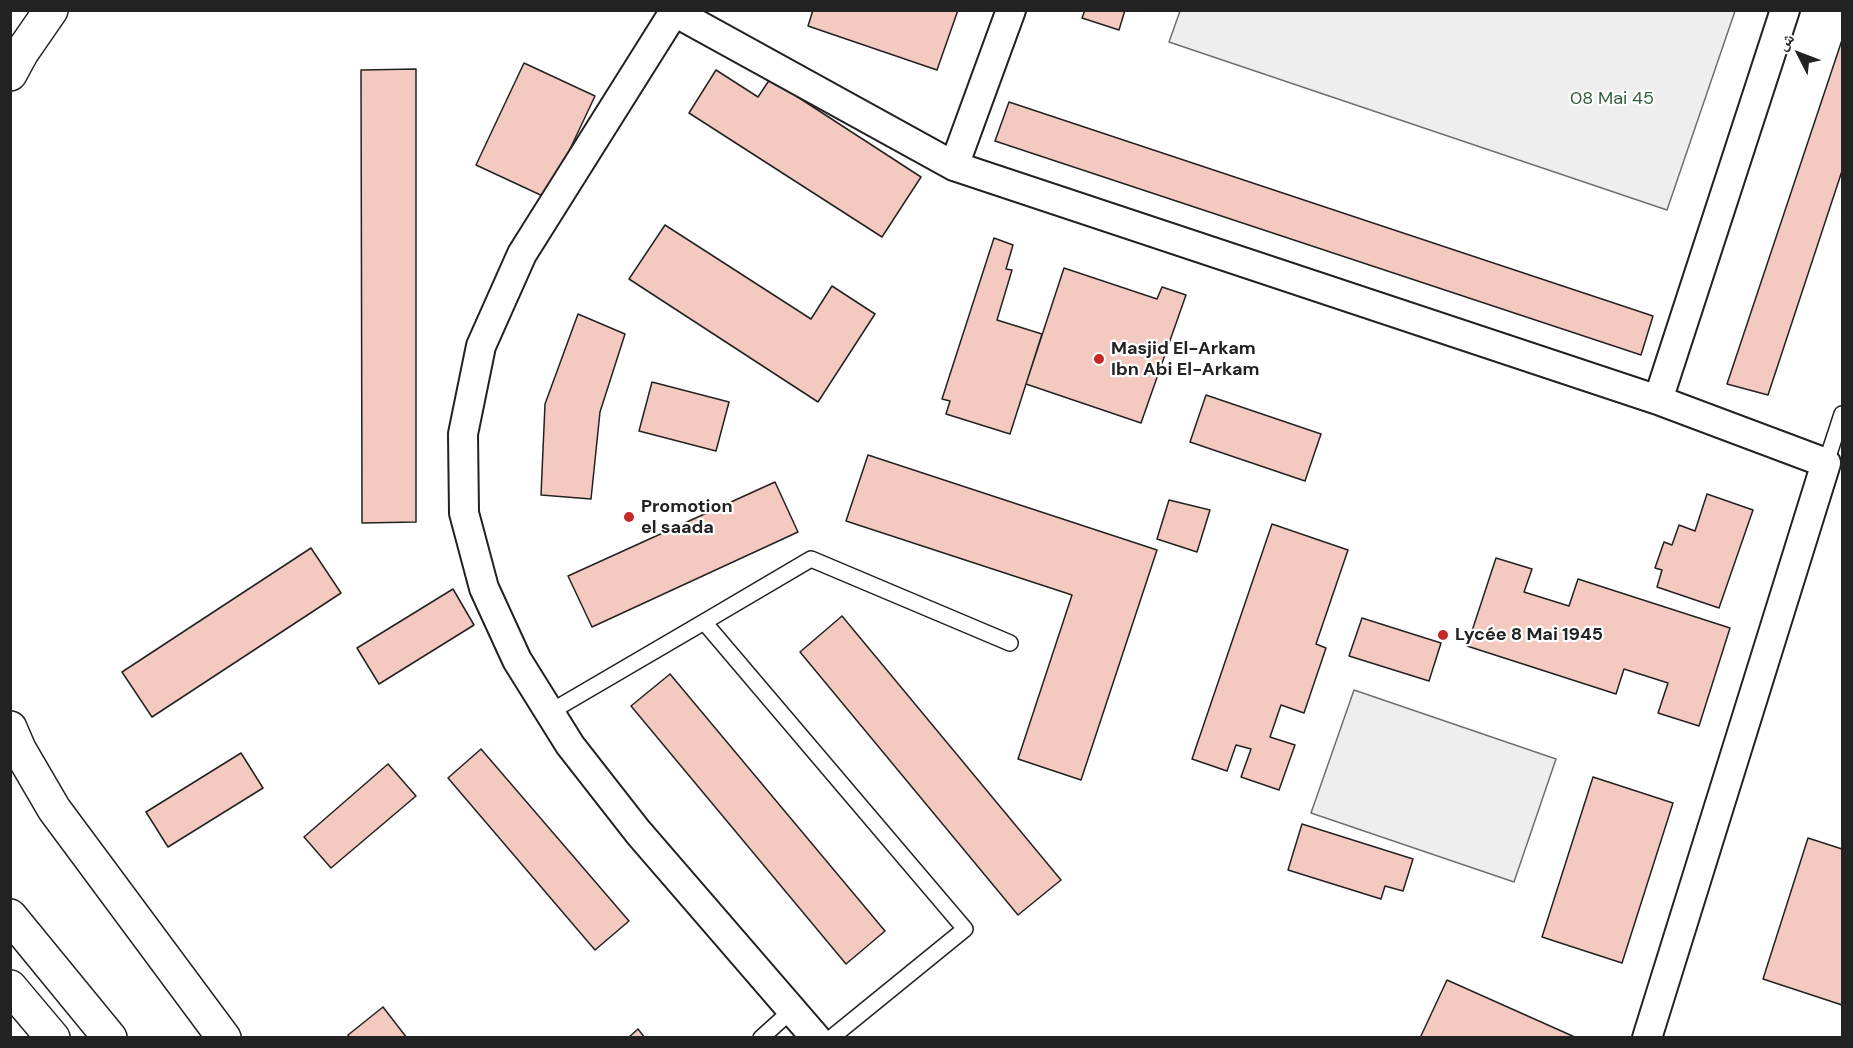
<!DOCTYPE html>
<meta charset="utf-8">
<style>
body{margin:0}
#map{position:relative;width:1853px;height:1048px;overflow:hidden;background:#fff;font-family:"DM Sans","Noto Naskh Arabic",sans-serif}
canvas{display:block}
.frame{position:absolute;inset:0;border:12px solid #222;pointer-events:none}
.north{position:absolute;left:1769px;top:24px;width:60px;height:60px;-webkit-text-stroke:4px #fff;paint-order:stroke;rotate:312deg;font-size:16px;font-weight:700;line-height:24px;text-align:center;color:#222}
.north::after{content:'';display:block;margin:auto;width:21px;height:27px;background:#222;clip-path:polygon(50% 0,100% 100%,50% 72%,0 100%)}
</style>
<div id="map">
<canvas width="1853" height="1048"></canvas>
<div class="frame"></div>
<div class="north">ش</div>
</div>
<script>
const c = document.querySelector('canvas').getContext('2d');
c.lineJoin = 'round';
function fillPath(path, color) {
  c.fillStyle = color;
  c.fill(path, 'evenodd');
}
function poly(rows) {
  const path = new Path2D();
  for (const r of rows) {
    path.moveTo(r[0], r[1]);
    for (let i = 2; i < r.length; i += 2) path.lineTo(r[i], r[i + 1]);
  }
  return path;
}
function strokePath(path, color, width, dash) {
  c.strokeStyle = color;
  c.lineWidth = width;
  c.lineCap = dash ? 'butt' : 'round';
  c.setLineDash(dash || []);
  c.stroke(path);
}
function write(font, color, halo, rows, align = 'center') {
  c.font = font + ' "DM Sans",sans-serif';
  c.lineWidth = 4.5;
  c.setLineDash([]);
  c.textBaseline = 'middle';
  c.strokeStyle = halo;
  c.fillStyle = color;
  for (const [text, x, y, turn = 0] of rows) {
    c.save();
    c.translate(x, y);
    c.rotate((+turn || 0) * Math.PI / 180);
    c.textAlign = isNaN(turn) ? turn : align;
    if (halo) c.strokeText(text, 0, 0);
    c.fillText(text, 0, 0);
    c.restore();
  }
}
const green = poly([
 [1180,11,1180,10,1735,11,1667,210,1169,42,1180,11],
 [1354,690,1556,759,1514,882,1311,813,1354,690]
]);
fillPath(green, '#eee');
strokePath(green, '#6f6f6f', 1.5);
const building = poly([
 [813,10,958,10,937,70,808,26,813,10],
 [1085,10,1125,10,1119,30,1082,18,1085,10],
 [1842,40,1842,171,1768,395,1727,384,1842,40],
 [524,63,595,96,547,198,476,165,524,63],
 [416,69,416,522,362,523,361,70,416,69],
 [716,70,758,97,770,79,921,177,882,237,689,113,716,70],
 [1009,102,1653,316,1641,355,995,141,1009,102],
 [665,225,811,319,832,286,875,314,818,402,629,279,665,225],
 [994,238,1013,245,1006,269,1012,270,997,320,1042,334,1010,434,946,414,950,401,942,399,994,238],
 [1064,268,1157,299,1162,287,1186,295,1141,423,1026,384,1064,268],
 [578,314,625,334,600,412,591,499,541,495,545,404,578,314],
 [652,382,729,402,716,451,639,431,652,382],
 [1206,395,1321,434,1305,481,1190,442,1206,395],
 [868,455,1157,550,1081,780,1018,759,1072,595,846,521,868,455],
 [775,482,798,532,592,627,568,576,775,482],
 [1707,494,1753,510,1719,608,1657,587,1662,570,1655,568,1664,542,1672,545,1679,525,1695,531,1707,494],
 [1169,500,1210,510,1197,552,1157,539,1169,500],
 [1272,524,1348,550,1316,644,1326,648,1304,713,1281,705,1270,737,1295,745,1279,790,1241,777,1251,749,1236,745,1227,771,1192,759,1272,524],
 [311,548,341,593,152,717,122,672,311,548],
 [1496,558,1532,569,1524,592,1569,606,1578,579,1730,628,1699,726,1658,713,1668,683,1624,669,1616,694,1467,646,1496,558],
 [453,589,474,625,379,684,357,648,453,589],
 [842,616,1061,880,1018,915,800,652,842,616],
 [1362,618,1441,643,1429,681,1349,656,1362,618],
 [670,674,885,931,846,964,631,706,670,674],
 [481,749,629,921,595,950,448,778,481,749],
 [241,753,263,788,168,847,146,812,241,753],
 [388,764,416,796,331,868,304,837,388,764],
 [1593,777,1673,803,1622,963,1542,937,1593,777],
 [1302,824,1413,859,1403,891,1385,886,1381,899,1288,870,1302,824],
 [1808,838,1842,849,1842,1005,1763,979,1808,838],
 [1447,980,1577,1038,1420,1038,1447,980],
 [383,1007,407,1038,350,1038,348,1035,383,1007],
 [638,1029,645,1038,628,1038,638,1029]
]);
fillPath(building, '#f3c9c0');
strokePath(building, '#222', 1.5);
const service = poly([
 [1826,463,1842,414],
 [704,622,811,559,1010,643],
 [550,712,704,622,965,929,831,1038],
 [761,1038,792,1010]
]);
const minor = poly([
 [671,10,954,166,1658,400,1826,463,1647,1038],
 [674,12,522,254,481,346,463,434,464,513,484,588,517,660,570,745,638,832,816,1038],
 [954,166,1011,10],
 [1658,400,1785,10]
]);
const primary = poly([
 [10,74,22,52,51,10]
]);
const trunk = poly([
 [10,728,19,749,54,809,224,1038],
 [10,916,110,1038],
 [10,987,53,1038]
]);
strokePath(service, '#222', 18);
strokePath(minor, '#222', 32);
strokePath(primary, '#222', 36);
strokePath(trunk, '#222', 36);
strokePath(service, '#fff', 15);
strokePath(minor, '#fff', 28);
strokePath(primary, '#fff', 33);
strokePath(trunk, '#fff', 33);
for (const [x, y, r, color] of [
 [1099,359,6,"#c62828"],
 [629,517,6,"#c62828"],
 [1443,635,6,"#c62828"]
]) {
  const dot = new Path2D();
  dot.arc(x, y, r, 0, 2 * Math.PI);
  c.fillStyle = color;
  c.fill(dot);
  strokePath(dot, '#fff', 2);
}
write('18px', '#2f5e38', '#fff', [
 ["08 Mai 45",1612,99]
]);
write('bold 18px', '#222', '#fff', [
 ["Masjid El-Arkam",1111,349],
 ["Ibn Abi El-Arkam",1111,370],
 ["Promotion",641,507],
 ["el saada",641,528],
 ["Lycée 8 Mai 1945",1455,635]
], 'left');
</script>
